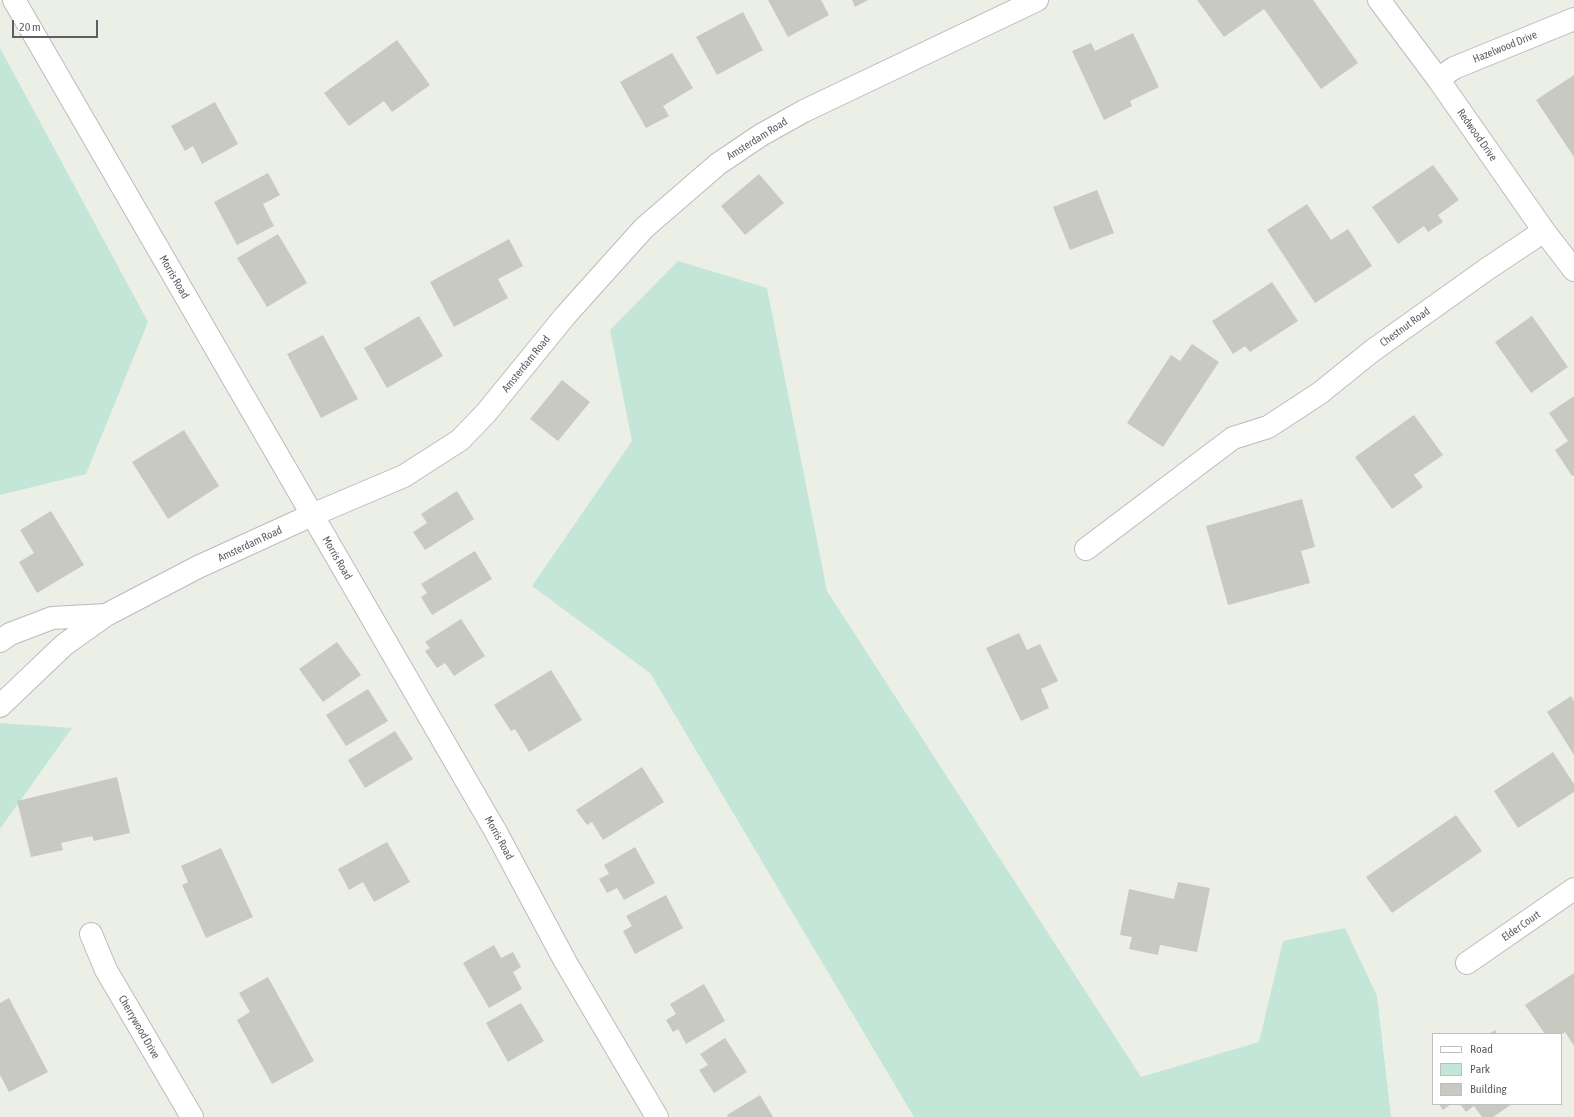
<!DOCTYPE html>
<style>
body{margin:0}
#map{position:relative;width:1574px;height:1117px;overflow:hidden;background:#ecefe6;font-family:"Asap Condensed",sans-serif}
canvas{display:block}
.legend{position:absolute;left:1432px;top:1033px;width:130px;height:72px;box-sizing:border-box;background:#fff;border:1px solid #bfbec2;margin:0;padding:5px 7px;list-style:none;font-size:12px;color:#5f5d66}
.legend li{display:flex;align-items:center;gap:8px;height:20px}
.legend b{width:20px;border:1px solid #bfbec2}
.scale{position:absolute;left:12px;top:20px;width:86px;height:18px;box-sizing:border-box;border:2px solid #5f5d66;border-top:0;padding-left:5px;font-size:12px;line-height:14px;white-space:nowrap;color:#5f5d66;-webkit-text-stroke:3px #fff;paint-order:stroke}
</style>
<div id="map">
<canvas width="1574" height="1117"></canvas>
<ul class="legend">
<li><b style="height:5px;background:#fff"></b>Road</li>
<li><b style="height:11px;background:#c3e6d8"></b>Park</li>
<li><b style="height:11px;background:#c8cac2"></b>Building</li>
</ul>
<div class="scale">20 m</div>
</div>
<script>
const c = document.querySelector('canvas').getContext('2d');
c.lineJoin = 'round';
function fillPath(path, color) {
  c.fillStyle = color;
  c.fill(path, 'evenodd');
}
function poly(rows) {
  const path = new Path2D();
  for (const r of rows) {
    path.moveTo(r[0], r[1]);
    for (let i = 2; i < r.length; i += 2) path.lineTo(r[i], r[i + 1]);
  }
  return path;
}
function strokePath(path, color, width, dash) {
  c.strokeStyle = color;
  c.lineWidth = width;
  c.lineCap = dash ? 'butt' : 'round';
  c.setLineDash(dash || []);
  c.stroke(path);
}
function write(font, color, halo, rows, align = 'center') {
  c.font = font + ' "Asap Condensed",sans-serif';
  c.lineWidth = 3;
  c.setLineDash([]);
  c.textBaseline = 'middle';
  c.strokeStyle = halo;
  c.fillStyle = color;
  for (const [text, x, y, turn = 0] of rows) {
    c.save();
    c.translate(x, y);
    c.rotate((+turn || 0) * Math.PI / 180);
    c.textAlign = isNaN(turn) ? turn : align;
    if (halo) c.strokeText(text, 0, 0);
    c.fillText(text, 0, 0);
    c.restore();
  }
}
fillPath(poly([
 [0,48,148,322,86,474,0,495],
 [678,261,767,288,827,591,1141,1077,1259,1042,1283,941,1345,928,1377,996,1391,1117,914,1117,650,673,532,586,632,441,610,330],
 [0,723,72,728,0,829]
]), '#c3e6d8');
fillPath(poly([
 [768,0,821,0,829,15,788,37],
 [852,0,868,0,855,7],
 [1197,0,1313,0,1358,63,1321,89,1264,9,1224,37],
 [743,12,763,50,717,75,696,37],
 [1133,33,1159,87,1130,101,1132,106,1104,120,1072,51,1091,43,1095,51],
 [397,40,430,85,392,112,384,101,349,126,324,93],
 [672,53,693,88,663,106,669,116,646,128,620,82],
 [1574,75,1574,157,1536,100],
 [215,102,238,144,202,164,193,146,185,151,171,126],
 [1433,165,1459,200,1438,215,1443,222,1428,232,1424,226,1398,244,1372,207],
 [268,173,280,195,263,204,274,226,237,245,214,202],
 [759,174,784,203,745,235,721,206],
 [1097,190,1114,233,1070,250,1053,207],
 [1307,204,1331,240,1348,229,1372,266,1315,303,1267,230],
 [278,234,307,283,267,307,237,258],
 [509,239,523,266,498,279,508,298,454,327,430,282],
 [1272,282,1298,321,1250,352,1245,346,1233,354,1212,321],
 [419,316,443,356,387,388,364,348],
 [1532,316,1568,367,1531,393,1495,342],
 [323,335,358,399,321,418,287,354],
 [1192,344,1219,362,1163,447,1127,423,1171,355,1180,361],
 [562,380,590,402,558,441,530,419],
 [1574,396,1574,475,1572,476,1555,450,1568,441,1549,413],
 [1414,415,1443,455,1414,475,1423,487,1392,509,1355,457],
 [184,430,219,486,168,519,132,462],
 [457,491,474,519,425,550,413,532,427,523,421,514],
 [1302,499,1315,547,1301,551,1310,583,1228,605,1206,526],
 [51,511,84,565,37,593,19,562,34,553,20,530],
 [475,551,492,579,432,615,421,597,427,593,421,584],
 [461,619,485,656,454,676,445,663,437,668,425,651,430,648,425,642],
 [1019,633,1027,650,1040,644,1058,681,1041,689,1049,708,1021,721,986,648],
 [337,642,361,675,323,702,299,669],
 [551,670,582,720,529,752,515,729,511,731,494,705],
 [368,689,388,721,346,746,326,715],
 [1571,696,1574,701,1574,755,1547,712],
 [395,731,413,759,365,788,348,760],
 [1553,752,1574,784,1574,792,1518,828,1494,791],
 [642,767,664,802,603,840,592,822,587,825,576,810],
 [117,777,130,833,94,841,92,836,61,843,63,850,31,857,17,801],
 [1456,815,1482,851,1392,913,1366,877],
 [387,842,410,882,374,902,363,882,349,890,338,869],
 [635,847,655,883,624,900,617,888,607,893,599,879,609,874,604,865],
 [221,848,253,917,206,938,182,885,188,882,181,866],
 [1178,882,1210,888,1197,952,1160,945,1158,955,1129,949,1132,937,1120,935,1129,889,1174,899],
 [666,895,683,928,635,954,623,931,632,926,626,916],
 [494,945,501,958,513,952,521,967,513,972,522,989,489,1008,463,963],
 [1574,973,1574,1046,1565,1032,1561,1035,1545,1034,1525,1005],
 [268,977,314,1061,272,1084,237,1020,250,1012,239,993],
 [704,984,725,1021,686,1044,678,1029,673,1032,666,1020,676,1014,670,1004],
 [9,998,48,1072,9,1092,0,1075,0,1003],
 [521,1003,544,1041,508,1062,486,1023],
 [1495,1030,1497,1034,1489,1034],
 [725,1038,747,1072,714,1093,699,1070,708,1065,700,1054],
 [760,1095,773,1117,728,1117,727,1115],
 [1439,1104,1451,1104,1443,1110],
 [1460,1104,1512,1104,1493,1117,1482,1117,1474,1106,1466,1112]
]), '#c8cac2');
const minor = poly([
 [14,0,496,832,565,961,657,1117],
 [1379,0,1438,79,1544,231,1574,270],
 [1438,79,1454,68,1574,19],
 [1086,549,1233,438,1268,427,1320,393,1372,351,1487,269,1544,231],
 [0,641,10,634,52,618,106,615],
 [0,706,64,645,106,615,198,567,312,515,404,476,460,440,486,413,565,316,644,228,718,164,761,135,804,111,1037,0],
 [91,934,106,970,192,1117],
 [1467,963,1574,889]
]);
strokePath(minor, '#bcbac1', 24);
strokePath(minor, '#fff', 22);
write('11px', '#5f5d66', '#fff', [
 ["Hazelwood Drive",1505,47,-22],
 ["Redwood Drive",1477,135,55],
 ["Amsterdam Road",757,139,-32],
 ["Morris Road",174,277,60],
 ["Chestnut Road",1405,327,-36],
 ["Amsterdam Road",526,364,-51],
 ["Amsterdam Road",250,544,-25],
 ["Morris Road",337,558,60],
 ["Morris Road",499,838,61],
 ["Elder Court",1521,926,-35],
 ["Cherrywood Drive",139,1027,60]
]);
</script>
